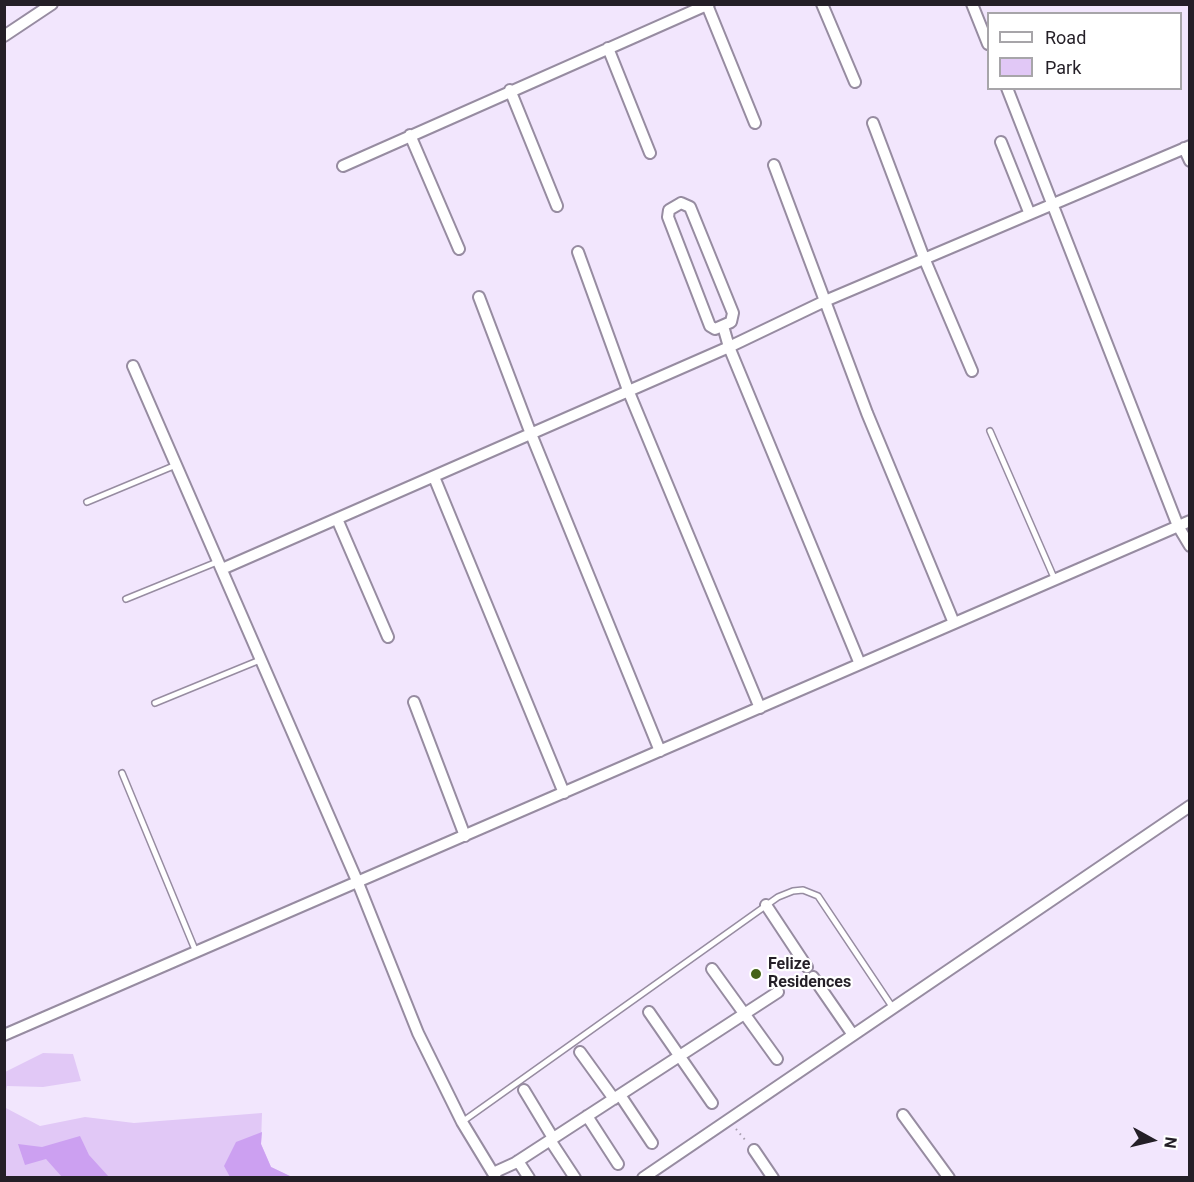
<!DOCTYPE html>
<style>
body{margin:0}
#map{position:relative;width:1194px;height:1182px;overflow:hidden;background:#f2e6fd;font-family:Roboto,sans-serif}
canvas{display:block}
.frame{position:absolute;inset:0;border:6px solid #241f27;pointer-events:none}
.legend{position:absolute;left:987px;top:12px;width:195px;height:78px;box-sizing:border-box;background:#fff;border:2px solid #a7a5a9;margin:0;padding:8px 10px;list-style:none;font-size:18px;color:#241f27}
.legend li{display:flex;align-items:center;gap:12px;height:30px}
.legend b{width:30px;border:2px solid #a7a5a9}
.north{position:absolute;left:1122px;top:1110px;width:60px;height:60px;-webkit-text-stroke:4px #fff;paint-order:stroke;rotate:98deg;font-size:16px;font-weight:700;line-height:24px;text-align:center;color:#241f27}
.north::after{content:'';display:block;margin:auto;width:21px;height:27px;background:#241f27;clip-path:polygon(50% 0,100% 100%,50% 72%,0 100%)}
</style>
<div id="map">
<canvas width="1194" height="1182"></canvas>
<div class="frame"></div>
<ul class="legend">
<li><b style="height:8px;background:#fff"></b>Road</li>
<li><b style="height:16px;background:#e1c8f6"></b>Park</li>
</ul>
<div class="north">N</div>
</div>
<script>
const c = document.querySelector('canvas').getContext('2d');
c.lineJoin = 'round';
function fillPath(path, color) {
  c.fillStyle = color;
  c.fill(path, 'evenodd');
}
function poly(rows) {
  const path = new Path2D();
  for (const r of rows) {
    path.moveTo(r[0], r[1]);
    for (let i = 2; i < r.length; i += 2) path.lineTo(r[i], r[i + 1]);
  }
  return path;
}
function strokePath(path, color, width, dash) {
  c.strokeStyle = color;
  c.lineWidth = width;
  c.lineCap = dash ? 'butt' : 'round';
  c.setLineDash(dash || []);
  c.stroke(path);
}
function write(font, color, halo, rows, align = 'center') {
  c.font = font + ' Roboto,sans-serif';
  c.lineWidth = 4.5;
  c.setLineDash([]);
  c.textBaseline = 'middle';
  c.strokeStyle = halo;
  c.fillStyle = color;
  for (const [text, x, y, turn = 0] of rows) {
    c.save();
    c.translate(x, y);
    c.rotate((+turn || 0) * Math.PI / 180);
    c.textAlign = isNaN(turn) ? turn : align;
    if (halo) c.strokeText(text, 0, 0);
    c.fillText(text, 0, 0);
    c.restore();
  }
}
fillPath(poly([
 [43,1053,73,1054,81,1081,43,1087,7,1086,5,1094,5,1072],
 [4,1107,40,1126,85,1117,134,1123,262,1113,261,1144,271,1167,292,1177,5,1177]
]), '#e1c8f6');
fillPath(poly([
 [262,1132,261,1144,271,1167,292,1177,230,1177,224,1166,236,1142],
 [80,1136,89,1155,109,1177,62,1177,46,1159,25,1165,18,1144,42,1147]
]), '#cca0f1');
const lane = poly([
 [990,431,1055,580],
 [87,502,176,465],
 [126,599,217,562],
 [155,703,260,660],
 [122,773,196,952],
 [462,1122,778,897,793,891,803,890,818,896,893,1008]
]);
const street = poly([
 [822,4,855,82],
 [972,4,988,44],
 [707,5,755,123],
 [4,36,52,4],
 [608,48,650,153],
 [1007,88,1178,526,1190,546],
 [510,90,557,206],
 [873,123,924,258,972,371],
 [410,135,459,249],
 [1001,142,1029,212],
 [1184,148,1190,161],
 [774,165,867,413,954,623],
 [343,166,709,4],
 [681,203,690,207,733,313,731,322,715,329,710,326,668,217,669,210,681,203],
 [578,252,628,390,760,708],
 [479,297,531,434,660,751],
 [723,326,729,347,860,664],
 [133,366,358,883,418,1033,462,1122,496,1178],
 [434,477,564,793],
 [337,519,388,637],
 [222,569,729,347,825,301,1190,146],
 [414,702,465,836],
 [766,905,807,967],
 [712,969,777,1059],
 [813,977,853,1035],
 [649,1012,712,1103],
 [4,1035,1190,521],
 [580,1052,614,1099],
 [524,1090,553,1138],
 [620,1095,652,1143],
 [903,1115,949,1178],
 [587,1116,618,1164],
 [550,1140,575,1178],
 [754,1150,773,1178],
 [518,1161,529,1178],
 [493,1173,515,1163,778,992],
 [643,1178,1190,806]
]);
strokePath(lane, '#978ca1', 8);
strokePath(street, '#978ca1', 14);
strokePath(poly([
 [736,1129,746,1141]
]), '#a79eaf', 2, [1.5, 4.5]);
strokePath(lane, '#fff', 5);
strokePath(street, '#fff', 10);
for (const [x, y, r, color] of [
 [756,974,6,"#456317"]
]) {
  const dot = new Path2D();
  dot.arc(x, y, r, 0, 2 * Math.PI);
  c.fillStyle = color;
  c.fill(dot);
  strokePath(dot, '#fff', 2);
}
write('bold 16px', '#241f27', '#fff', [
 ["Felize",768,965],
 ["Residences",768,983]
], 'left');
</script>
